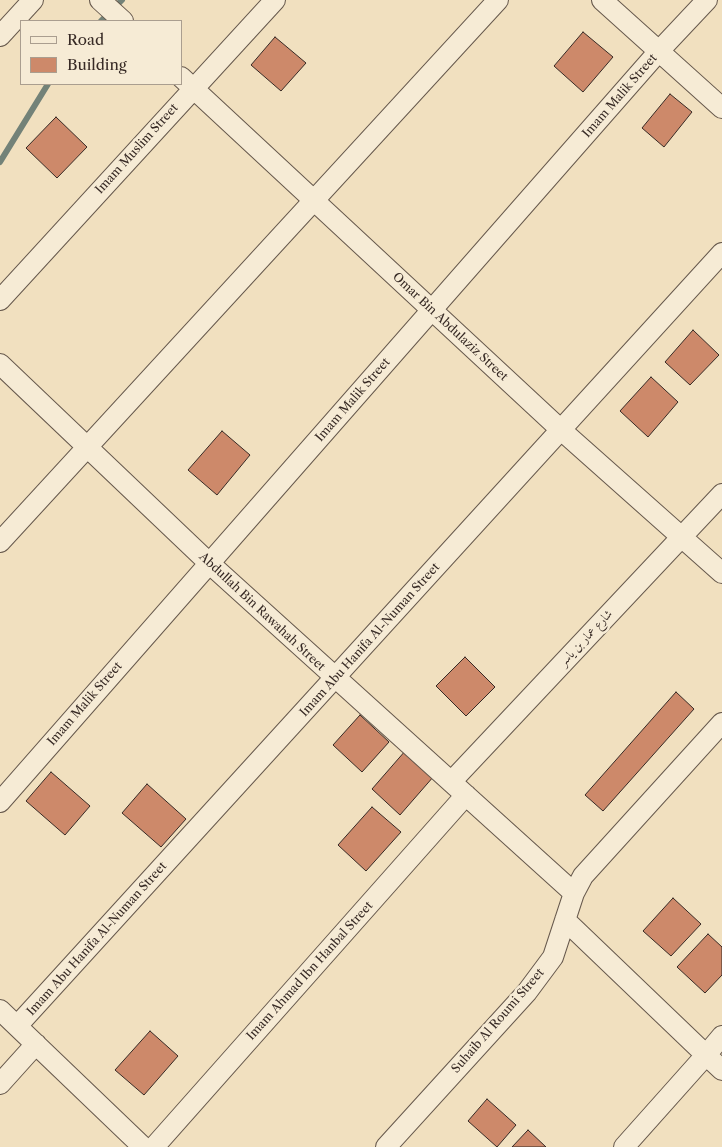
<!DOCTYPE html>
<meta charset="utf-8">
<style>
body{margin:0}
#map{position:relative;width:722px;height:1147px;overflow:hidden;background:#f1e0bf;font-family:"Libre Caslon Text",serif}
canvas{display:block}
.legend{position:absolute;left:20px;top:20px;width:162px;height:65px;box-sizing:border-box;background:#f6ebd5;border:1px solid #aa9e8f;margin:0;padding:6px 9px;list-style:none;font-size:15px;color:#372a25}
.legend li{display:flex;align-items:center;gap:10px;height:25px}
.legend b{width:25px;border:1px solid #aa9e8f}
</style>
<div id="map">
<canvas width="722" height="1147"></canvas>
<ul class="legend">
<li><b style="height:6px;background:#f6ebd5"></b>Road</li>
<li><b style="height:14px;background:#cd896a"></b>Building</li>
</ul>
</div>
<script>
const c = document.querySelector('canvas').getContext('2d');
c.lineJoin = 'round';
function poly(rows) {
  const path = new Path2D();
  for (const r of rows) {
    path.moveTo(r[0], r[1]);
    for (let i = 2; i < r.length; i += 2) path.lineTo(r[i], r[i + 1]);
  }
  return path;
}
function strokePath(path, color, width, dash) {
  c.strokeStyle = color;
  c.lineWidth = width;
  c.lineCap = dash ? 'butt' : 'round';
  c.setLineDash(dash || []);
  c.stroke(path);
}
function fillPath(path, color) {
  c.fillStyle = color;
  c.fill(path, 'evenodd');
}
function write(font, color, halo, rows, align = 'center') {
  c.font = font + ' "Libre Caslon Text",Amiri,serif';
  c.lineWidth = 5;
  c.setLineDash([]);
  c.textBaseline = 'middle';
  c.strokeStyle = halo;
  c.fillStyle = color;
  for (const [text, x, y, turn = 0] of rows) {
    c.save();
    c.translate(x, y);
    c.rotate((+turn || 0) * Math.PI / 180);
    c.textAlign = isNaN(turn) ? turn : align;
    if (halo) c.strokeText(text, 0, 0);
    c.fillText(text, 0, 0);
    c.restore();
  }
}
strokePath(poly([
 [101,21,122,0],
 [0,162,48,84]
]), '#738278', 6);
const building = poly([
 [583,32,613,57,583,92,554,66,583,32],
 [275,37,306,63,281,91,251,65,275,37],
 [670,94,692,112,664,147,642,128,670,94],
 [56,117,87,147,57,178,26,148,56,117],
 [693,330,719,355,690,385,665,362,693,330],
 [651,377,678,402,648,437,620,411,651,377],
 [222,431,250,455,217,495,188,470,222,431],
 [465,657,495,687,466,716,436,686,465,657],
 [676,692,694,709,603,811,585,795,676,692],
 [360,715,389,742,362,772,333,745,360,715],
 [406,750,434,776,400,815,372,789,406,750],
 [51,772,90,806,65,835,26,801,51,772],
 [147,784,186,819,161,847,122,813,147,784],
 [372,807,401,832,366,871,338,845,372,807],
 [673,898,701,924,671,956,643,931,673,898],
 [708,934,722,947,722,975,705,993,677,967,708,934],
 [150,1031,178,1056,144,1095,115,1070,150,1031],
 [487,1099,516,1125,497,1147,468,1121,487,1099],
 [528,1130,546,1147,512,1147,528,1130]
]);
fillPath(building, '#cd896a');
strokePath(building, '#372a25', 1);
const minor = poly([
 [100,0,123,21],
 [602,0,722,108],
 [0,36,33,0],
 [181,77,560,429,722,573],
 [0,300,275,0],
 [0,364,209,563,574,893],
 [0,542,498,0],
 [451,782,722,494],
 [0,802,659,51,707,0],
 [565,920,706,1055,624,1147],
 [0,1010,143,1147],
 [17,1026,722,253],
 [722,1036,706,1055,722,1070],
 [0,1084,36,1044],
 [154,1147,466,795],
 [386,1147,527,992,553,957,574,893,583,876,722,723]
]);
strokePath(minor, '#66584c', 22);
strokePath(minor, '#f6ebd5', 20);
write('12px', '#372a25', '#f6ebd5', [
 ["Imam Malik Street",620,96,-49],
 ["Imam Muslim Street",137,149,-48],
 ["Omar Bin Abdulaziz Street",450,327,43],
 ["Imam Malik Street",353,400,-49],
 ["Abdullah Bin Rawahah Street",262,612,43],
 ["شارع عمار بن ياسر",586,638,-47],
 ["Imam Abu Hanifa Al-Numan Street",370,640,-48],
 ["Imam Malik Street",85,704,-49],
 ["Imam Abu Hanifa Al-Numan Street",97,939,-48],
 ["Imam Ahmad Ibn Hanbal Street",310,971,-48],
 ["Suhaib Al Roumi Street",498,1021,-49]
]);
</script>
